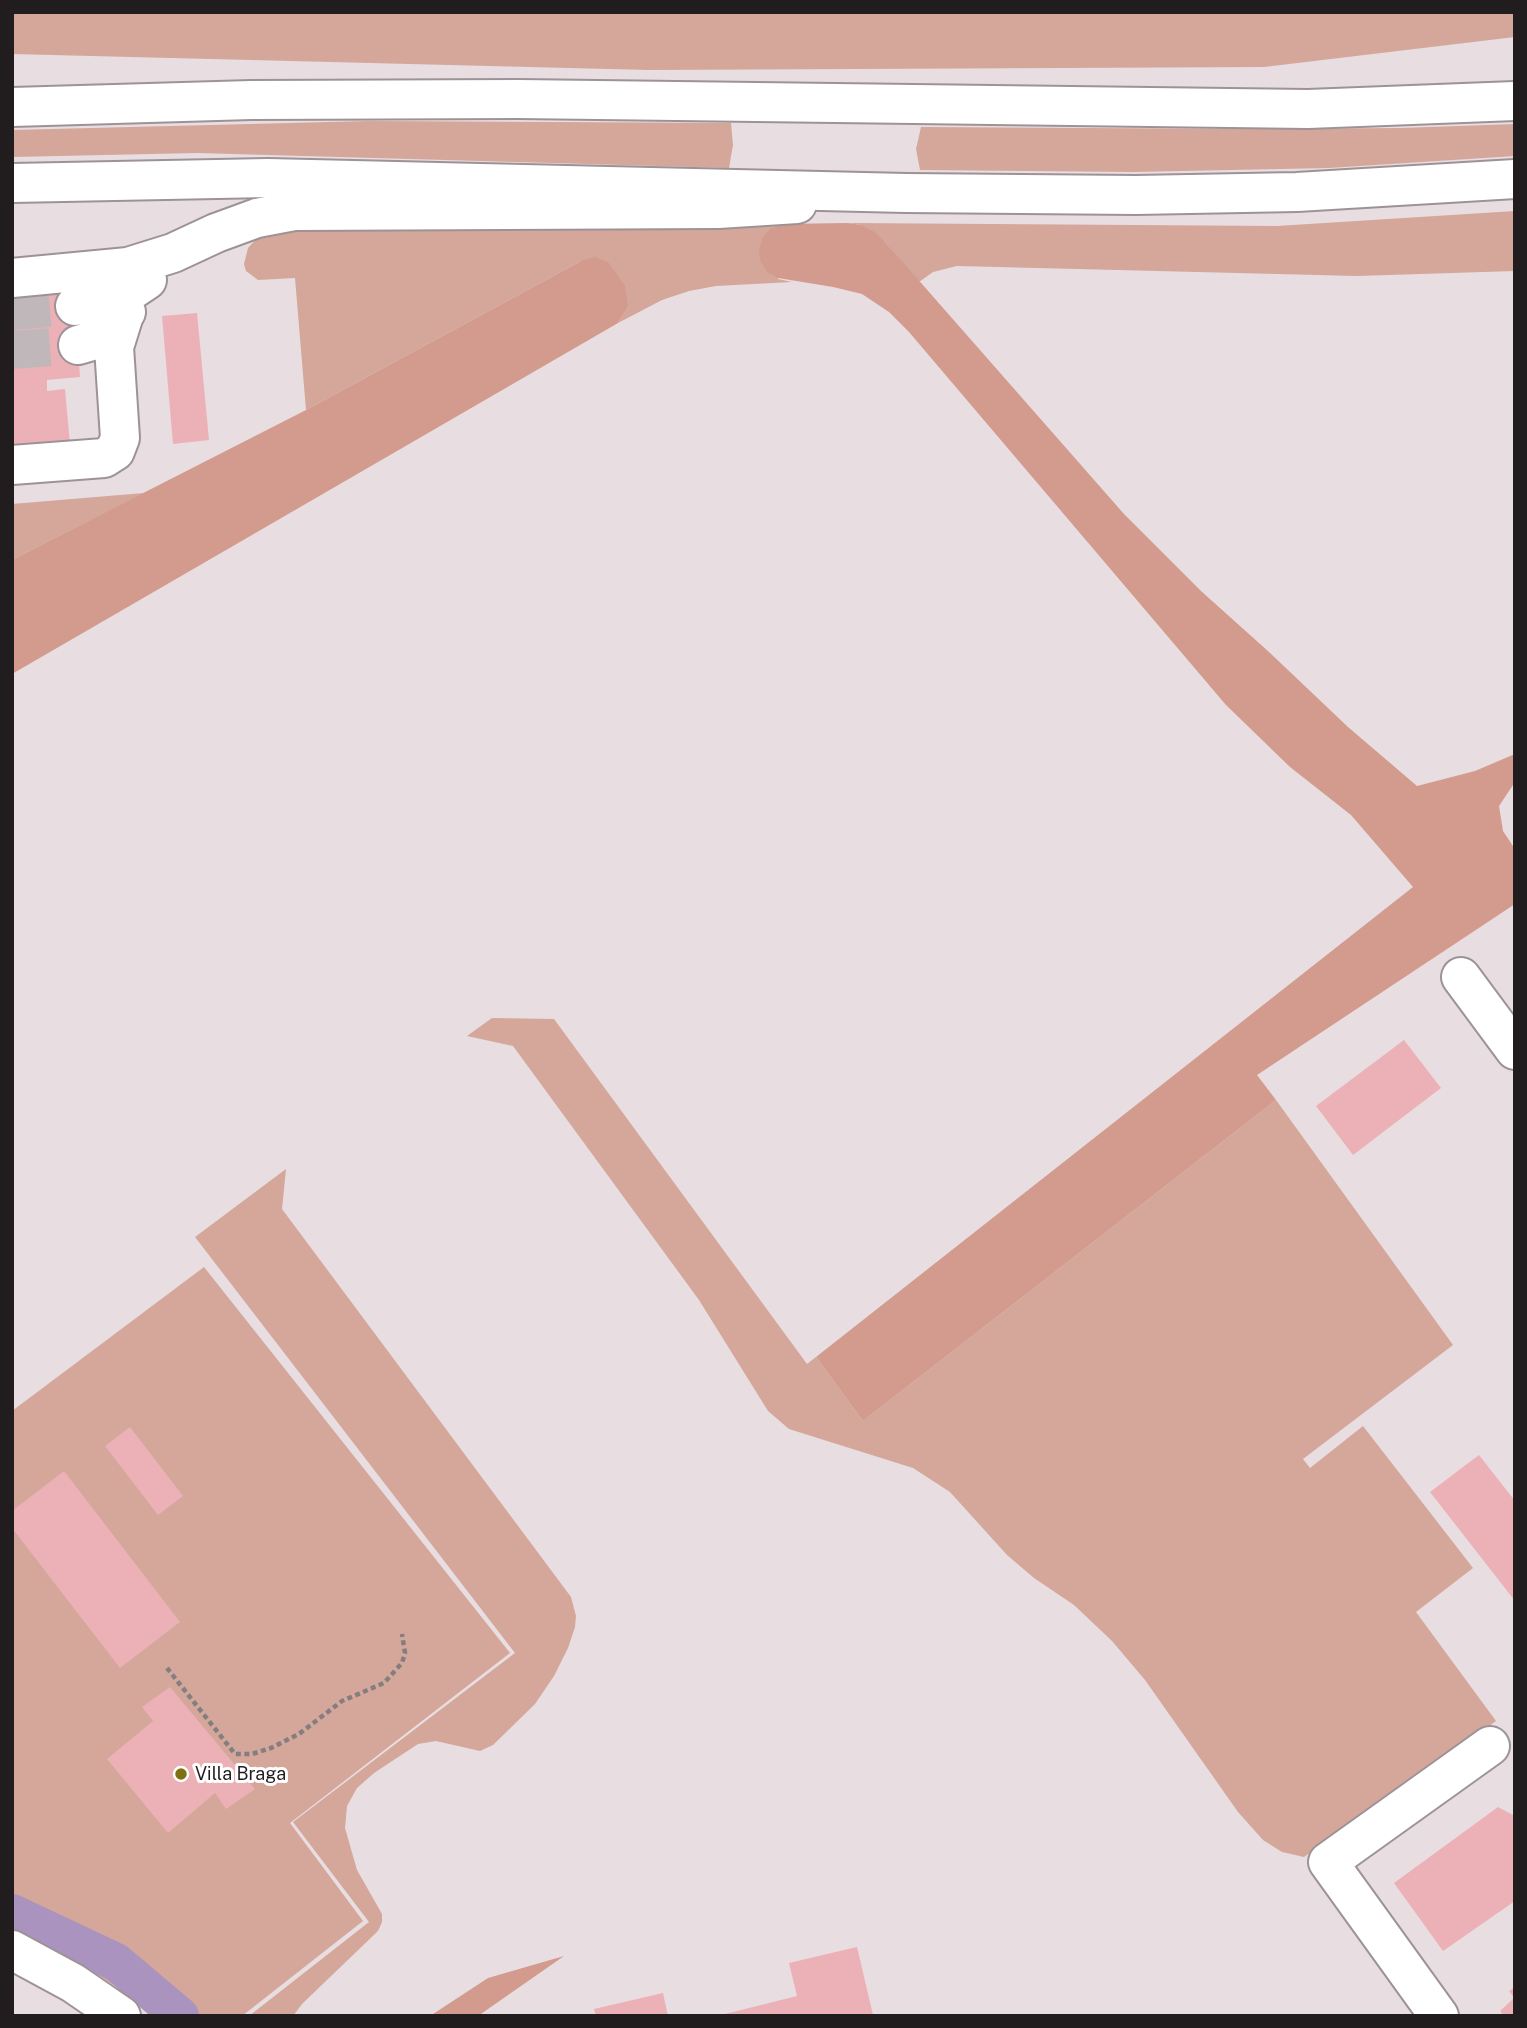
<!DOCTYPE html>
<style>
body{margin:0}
#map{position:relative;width:1527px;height:2028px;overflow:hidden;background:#e8dde1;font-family:"Public Sans",sans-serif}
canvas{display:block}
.frame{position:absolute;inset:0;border:14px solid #211d1f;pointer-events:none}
</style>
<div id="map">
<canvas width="1527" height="2028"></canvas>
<div class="frame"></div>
</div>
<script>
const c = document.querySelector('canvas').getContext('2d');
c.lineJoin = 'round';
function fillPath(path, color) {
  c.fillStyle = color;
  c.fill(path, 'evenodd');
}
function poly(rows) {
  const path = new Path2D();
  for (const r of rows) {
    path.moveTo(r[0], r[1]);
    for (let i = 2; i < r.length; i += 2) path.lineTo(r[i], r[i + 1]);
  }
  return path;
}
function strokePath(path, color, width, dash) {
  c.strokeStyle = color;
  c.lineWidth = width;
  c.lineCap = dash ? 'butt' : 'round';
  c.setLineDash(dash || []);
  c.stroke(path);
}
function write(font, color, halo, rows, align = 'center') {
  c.font = font + ' "Public Sans",sans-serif';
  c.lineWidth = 6;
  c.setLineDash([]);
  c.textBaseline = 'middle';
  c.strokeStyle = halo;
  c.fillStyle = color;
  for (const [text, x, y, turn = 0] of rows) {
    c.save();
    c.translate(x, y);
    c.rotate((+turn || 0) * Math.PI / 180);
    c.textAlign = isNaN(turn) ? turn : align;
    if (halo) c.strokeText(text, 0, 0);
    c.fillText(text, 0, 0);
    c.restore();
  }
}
fillPath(poly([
 [12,12,1515,12,1515,37,1264,67,649,70,12,54],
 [369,121,731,123,733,145,729,168,197,153,12,157,12,130],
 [1515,124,1515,156,1329,168,1133,172,920,170,916,149,921,127,1253,129,1401,128],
 [1515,211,1515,271,1357,276,957,266,933,272,919,282,886,243,861,225,848,223,1277,226],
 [315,221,783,224,771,228,778,279,792,282,716,286,689,291,662,300,618,323,628,307,581,261,306,410,295,278,258,280,246,271,244,264,248,248,259,236],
 [144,493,12,560,12,504],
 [492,1018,554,1019,807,1364,816,1357,863,1421,1276,1100,1453,1345,1303,1459,1310,1468,1363,1426,1473,1568,1416,1612,1496,1721,1304,1857,1282,1852,1263,1840,1238,1812,1145,1680,1112,1641,1074,1605,1034,1578,1007,1555,950,1492,913,1468,789,1429,768,1411,699,1300,513,1046,467,1036],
 [286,1169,282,1209,571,1597,576,1616,575,1627,568,1648,554,1676,535,1704,493,1745,480,1751,436,1741,418,1744,374,1773,357,1788,347,1806,345,1828,357,1870,382,1914,382,1922,378,1931,302,2004,293,2016,249,2016,369,1922,293,1822,515,1653,195,1237],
 [204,1267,510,1653,290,1823,363,1921,242,2016,154,2016,129,1995,87,1968,12,1927,12,1411]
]), '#d4a79a');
fillPath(poly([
 [848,223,861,225,875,232,886,243,1124,514,1201,591,1269,652,1348,727,1417,786,1475,771,1515,754,1515,782,1499,806,1503,831,1515,849,1515,904,1257,1075,1276,1100,863,1421,816,1357,1413,887,1351,815,1290,767,1226,705,909,332,889,312,862,294,833,287,778,278,767,272,760,260,759,249,763,237,771,228,783,224],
 [595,257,608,262,625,286,628,307,618,323,12,674,12,560,306,410,581,261],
 [564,1956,478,2016,430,2016,488,1978]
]), '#d29b8d');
strokePath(poly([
 [12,1913,116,1962,180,2016]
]), '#ab93bf', 38);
fillPath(poly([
 [74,279,80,377,47,380,47,391,65,389,70,444,12,448,12,283],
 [197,313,209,440,173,444,162,316],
 [1404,1040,1441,1088,1353,1155,1316,1106],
 [130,1427,183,1496,158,1515,105,1446],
 [1479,1455,1515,1501,1515,1601,1430,1492],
 [64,1471,180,1622,120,1668,12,1528,12,1511],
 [170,1687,255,1789,226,1809,215,1793,168,1833,107,1759,153,1721,142,1707],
 [1498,1807,1515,1816,1515,1901,1443,1951,1394,1883],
 [857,1947,873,2015,717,2016,797,1996,789,1963],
 [1515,1987,1515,2016,1504,2016,1500,2011,1514,1998,1509,1991],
 [663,1993,668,2016,596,2016,594,2009]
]), '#ecb1b6');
strokePath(poly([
 [12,311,75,306],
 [12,350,78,345]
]), '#c0b7ba', 38, [38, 19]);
const minor = poly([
 [12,278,128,267,173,253,216,233,257,218,294,211,718,209,797,204],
 [75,306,108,302,120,298,147,280],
 [78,345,102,338,118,325,126,312],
 [12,465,104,458,115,451,120,438,114,347,123,318],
 [1461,977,1515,1050],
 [12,1950,73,1983,121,2016],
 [1439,2016,1328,1862,1490,1746]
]);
const highway = poly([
 [12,107,251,100,519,99,1308,109,1515,101],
 [12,183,268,178,906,193,1136,195,1297,192,1515,179]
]);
strokePath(minor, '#9d9397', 42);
strokePath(highway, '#9d9397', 42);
strokePath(poly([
 [167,1668,235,1754,252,1754,271,1748,299,1734,342,1701,384,1683,402,1663,405,1653,402,1634]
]), '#857e81', 4.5, [5, 3.5]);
strokePath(minor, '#fff', 38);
strokePath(highway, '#fff', 38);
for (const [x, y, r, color] of [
 [181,1774,7,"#7f7111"]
]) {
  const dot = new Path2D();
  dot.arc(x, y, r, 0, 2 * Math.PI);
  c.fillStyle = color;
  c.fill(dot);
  strokePath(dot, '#fff', 2.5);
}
write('18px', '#211d1f', '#fff', [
 ["Villa Braga",195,1774]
], 'left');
</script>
